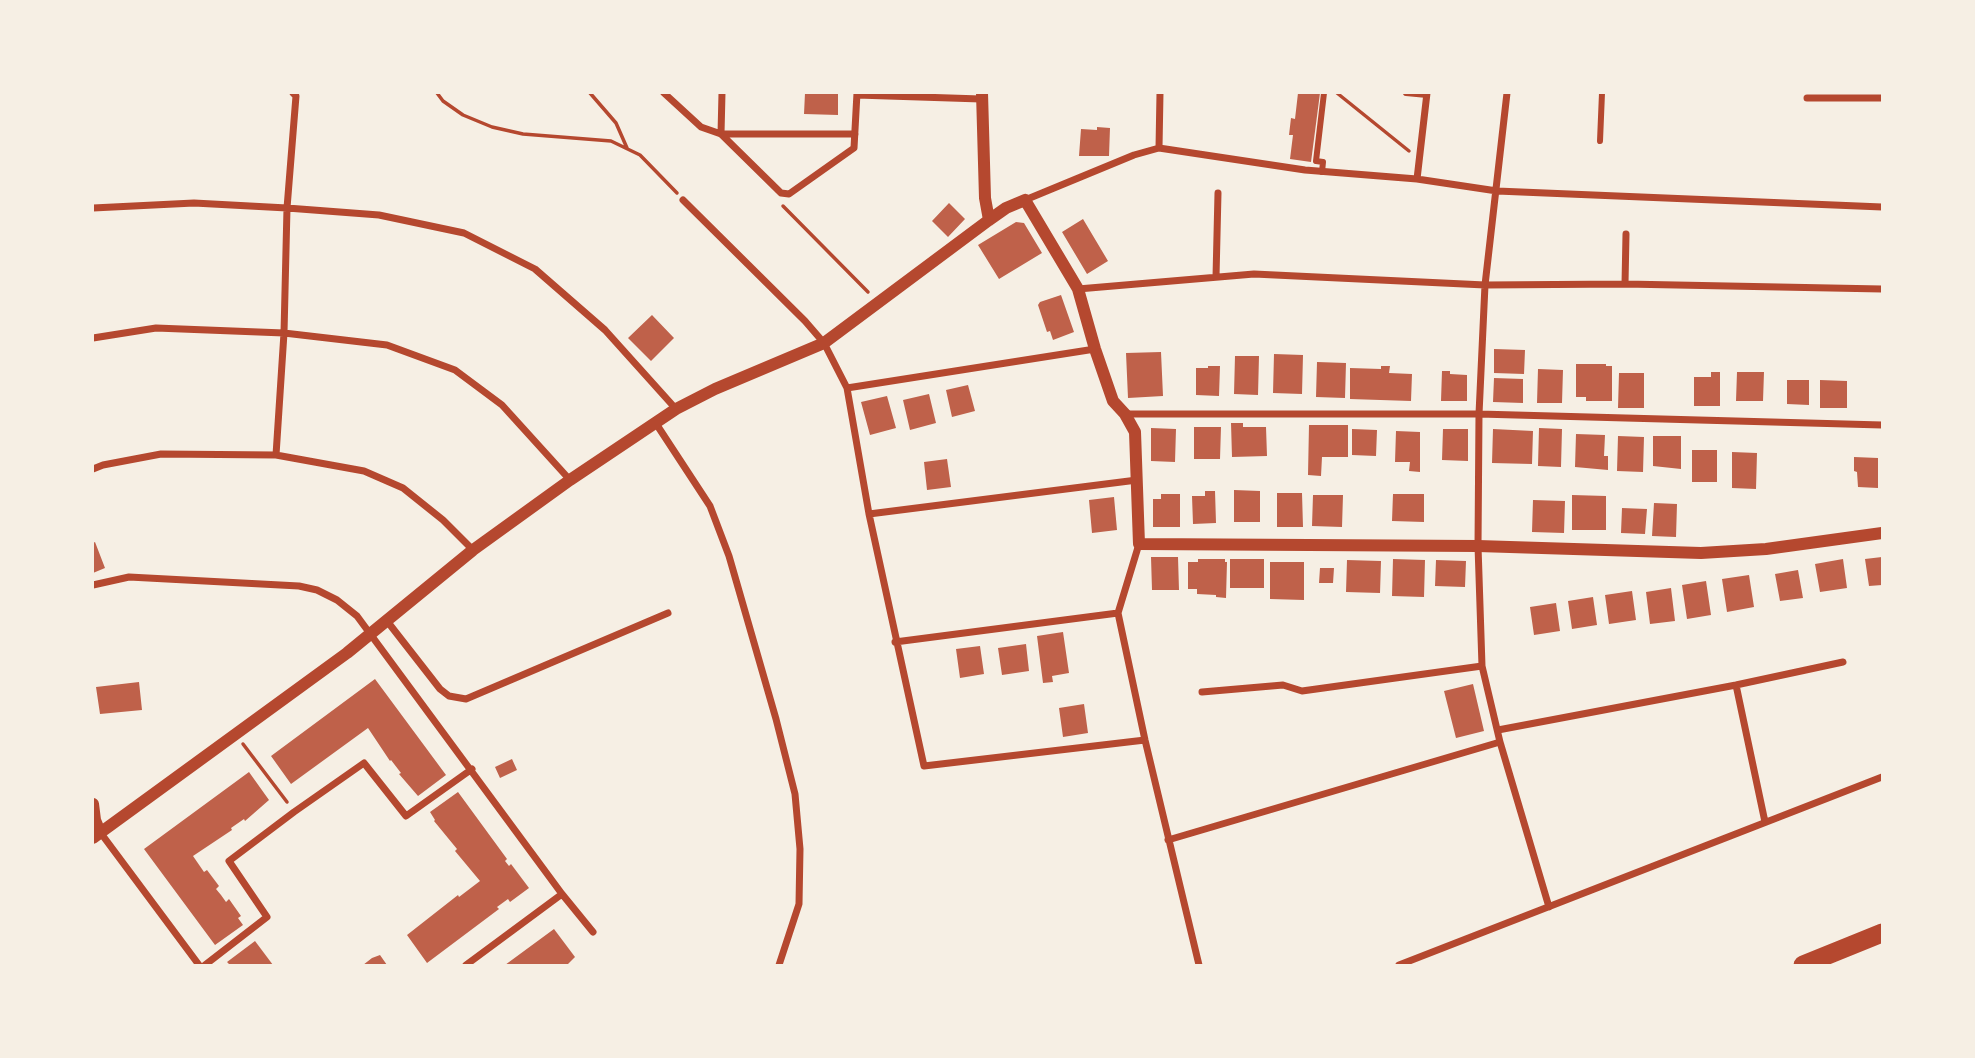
<!DOCTYPE html>
<style>
body{margin:0}
#map{position:relative;width:1975px;height:1058px;overflow:hidden;background:#f6efe4;font-family:Arial,sans-serif}
canvas{display:block}
.frame{position:absolute;inset:0;border:94px solid #f6efe4;pointer-events:none}
</style>
<div id="map">
<canvas width="1975" height="1058"></canvas>
<div class="frame"></div>
</div>
<script>
const c = document.querySelector('canvas').getContext('2d');
c.lineJoin = 'round';
function fillPath(path, color) {
  c.fillStyle = color;
  c.fill(path, 'evenodd');
}
function poly(rows) {
  const path = new Path2D();
  for (const r of rows) {
    path.moveTo(r[0], r[1]);
    for (let i = 2; i < r.length; i += 2) path.lineTo(r[i], r[i + 1]);
  }
  return path;
}
function strokePath(path, color, width, dash) {
  c.strokeStyle = color;
  c.lineWidth = width;
  c.lineCap = dash ? 'butt' : 'round';
  c.setLineDash(dash || []);
  c.stroke(path);
}
fillPath(poly([
 [805,93,838,93,838,115,804,114],
 [1298,93,1320,93,1311,162,1290,159,1293,135,1289,135,1291,118,1295,119],
 [1097,127,1110,128,1109,156,1079,156,1081,129,1097,130],
 [949,203,965,219,948,237,932,221],
 [1083,219,1108,261,1087,274,1062,232],
 [1016,222,1024,223,1042,253,999,279,978,245],
 [1061,295,1074,332,1053,340,1050,331,1047,332,1038,305,1040,302],
 [652,315,674,338,651,361,628,338],
 [1494,349,1525,350,1524,374,1494,373],
 [1161,352,1163,396,1128,398,1126,353],
 [1274,354,1303,355,1302,394,1273,393],
 [1235,356,1259,356,1258,395,1234,394],
 [1317,362,1346,363,1345,398,1316,397],
 [1576,364,1606,364,1606,366,1612,366,1612,401,1586,401,1586,397,1576,397],
 [1208,366,1220,366,1219,396,1196,395,1196,368,1208,368],
 [1381,366,1390,366,1389,373,1412,374,1411,401,1350,399,1350,368,1381,369],
 [1538,369,1563,370,1562,403,1537,403],
 [1442,371,1450,371,1450,374,1467,375,1467,401,1441,401],
 [1711,372,1720,372,1720,406,1694,406,1694,377,1711,377],
 [1737,372,1764,372,1763,401,1736,401],
 [1619,373,1644,373,1644,408,1618,408],
 [1494,378,1523,379,1523,403,1493,402],
 [1787,380,1809,380,1809,405,1787,404],
 [1820,380,1847,381,1847,408,1820,408],
 [968,385,975,411,952,417,946,390],
 [929,394,936,423,910,430,903,400],
 [887,396,896,428,870,435,861,402],
 [1231,423,1243,423,1243,427,1266,427,1267,456,1232,457],
 [1309,425,1348,425,1348,457,1322,457,1321,476,1308,475],
 [1194,427,1221,427,1220,459,1194,459],
 [1151,428,1176,429,1175,462,1151,461],
 [1539,428,1562,429,1561,467,1538,466],
 [1352,429,1377,430,1376,456,1352,455],
 [1443,429,1468,429,1468,461,1442,460],
 [1493,429,1533,431,1532,464,1492,463],
 [1396,431,1420,432,1420,472,1409,471,1410,462,1395,462],
 [1576,434,1605,435,1604,456,1608,456,1608,470,1575,467],
 [1618,436,1644,437,1643,472,1617,471],
 [1653,436,1681,436,1681,469,1653,466],
 [1692,450,1717,450,1717,482,1692,482],
 [1732,452,1757,453,1756,489,1732,488],
 [1854,457,1878,458,1878,488,1858,487,1857,472,1854,471],
 [947,459,951,487,927,490,924,462],
 [1234,490,1260,491,1260,522,1234,522],
 [1205,491,1215,491,1216,523,1193,524,1192,496,1205,496],
 [1277,493,1302,493,1303,527,1277,527],
 [1161,494,1180,494,1180,527,1153,527,1153,499,1161,499],
 [1393,494,1424,494,1424,522,1392,521],
 [1313,495,1343,495,1342,527,1312,526],
 [1572,495,1606,496,1606,530,1572,530],
 [1114,497,1117,530,1092,533,1089,500],
 [1533,500,1565,501,1564,533,1532,532],
 [1654,503,1677,504,1676,537,1652,536],
 [1622,508,1647,509,1645,534,1621,533],
 [95,542,105,568,93,573,93,543],
 [1151,557,1178,557,1179,590,1152,590],
 [1882,557,1882,585,1869,586,1865,559],
 [1198,559,1225,559,1225,562,1227,562,1226,598,1216,597,1216,595,1197,594,1197,589,1188,589,1188,562,1198,562],
 [1230,559,1264,559,1264,588,1230,588],
 [1393,559,1425,560,1424,597,1392,596],
 [1843,559,1847,588,1820,592,1815,564],
 [1347,560,1381,561,1380,593,1346,592],
 [1436,560,1466,561,1465,587,1435,586],
 [1270,562,1304,562,1304,600,1270,599],
 [1320,568,1334,568,1333,583,1319,583],
 [1798,570,1803,598,1780,601,1775,574],
 [1749,575,1754,607,1727,612,1722,579],
 [1706,581,1711,615,1687,619,1682,585],
 [1671,588,1675,621,1650,624,1646,592],
 [1632,591,1636,620,1609,624,1605,595],
 [1593,597,1597,625,1572,629,1568,601],
 [1556,603,1560,631,1534,635,1530,607],
 [1063,632,1069,673,1052,676,1053,682,1043,683,1037,636],
 [1026,644,1029,671,1002,675,998,648],
 [980,646,984,674,960,678,956,649],
 [375,679,446,775,418,796,399,774,401,773,391,760,390,761,368,728,291,784,271,756],
 [139,682,142,710,100,714,96,687],
 [1473,684,1484,731,1456,738,1444,691],
 [1084,704,1088,733,1063,737,1059,708],
 [512,759,517,770,500,778,495,767],
 [249,772,269,800,245,821,244,819,231,828,232,830,193,856,204,872,207,870,219,886,216,889,221,895,226,902,229,899,241,916,238,918,243,925,215,945,144,849],
 [458,792,507,859,505,861,509,866,511,864,529,888,510,902,508,899,497,907,499,909,427,963,407,935,458,895,459,897,480,881,455,851,457,849,434,821,435,820,430,812],
 [554,929,575,957,567,965,505,965],
 [255,941,273,965,230,965,227,962],
 [380,955,387,965,363,965,372,958]
]), '#bf614a');
strokePath(poly([
 [437,93,443,101,463,115,492,127,523,134,611,141,640,155,677,193],
 [590,93,616,123,627,148],
 [1337,93,1409,151],
 [783,206,868,292],
 [243,744,287,802]
]), '#b5482f', 3.5);
strokePath(poly([
 [1406,93,1427,95],
 [1600,141,1602,93],
 [1322,172,1323,162,1316,161,1324,93]
]), '#b5482f', 6);
strokePath(poly([
 [664,93,701,127,721,134,781,193,789,194,854,148,857,93],
 [722,93,721,134,855,134],
 [1507,93,1485,285,1479,414,1478,546,1482,666,1500,742,1549,907],
 [857,95,981,99],
 [1807,98,1882,98],
 [1159,148,1160,93],
 [1417,179,1427,93],
 [683,200,805,321,824,343,847,388,869,514,924,766,1145,740],
 [1025,200,1134,155,1159,148,1305,170,1417,179,1497,191,1882,207],
 [93,208,194,203,287,208,379,215,464,233,535,269,605,330,676,409],
 [1216,277,1218,193],
 [1625,284,1626,234],
 [1078,289,1254,274,1485,285,1625,284,1882,289],
 [93,338,156,328,284,333,387,345,455,370,502,405,570,480],
 [847,388,1095,349],
 [1126,414,1479,414,1882,425],
 [655,422,710,506,729,556,776,719,795,794,800,849,799,904,779,965],
 [276,455,284,333,287,208,296,96,293,93],
 [93,469,103,465,161,454,276,455,364,471,403,488,443,520,473,550],
 [869,514,1137,480],
 [1139,544,1118,613,1145,740,1199,965],
 [93,585,129,577,299,586,317,590,337,600,357,616,562,894,593,932],
 [387,621,440,689,449,696,466,699,668,613],
 [895,642,1118,613],
 [1736,685,1765,822],
 [1202,692,1283,685,1302,691,1482,666],
 [1498,730,1736,685,1843,662],
 [100,832,199,965],
 [1168,840,1500,742],
 [205,965,267,917,229,861,294,812,364,763,406,816,472,769],
 [466,965,562,894],
 [1399,965,1882,777]
]), '#b5482f', 7);
strokePath(poly([
 [982,93,985,198,989,220],
 [93,804,95,820,100,832],
 [93,838,347,653,473,550,570,480,676,409,715,389,824,343,989,220,1006,208,1025,200,1078,289,1095,349,1113,401,1125,414,1135,432,1139,544,1478,546,1701,553,1766,549,1882,533]
]), '#b5482f', 12);
strokePath(poly([
 [1803,965,1882,933]
]), '#b5482f', 19);
</script>
